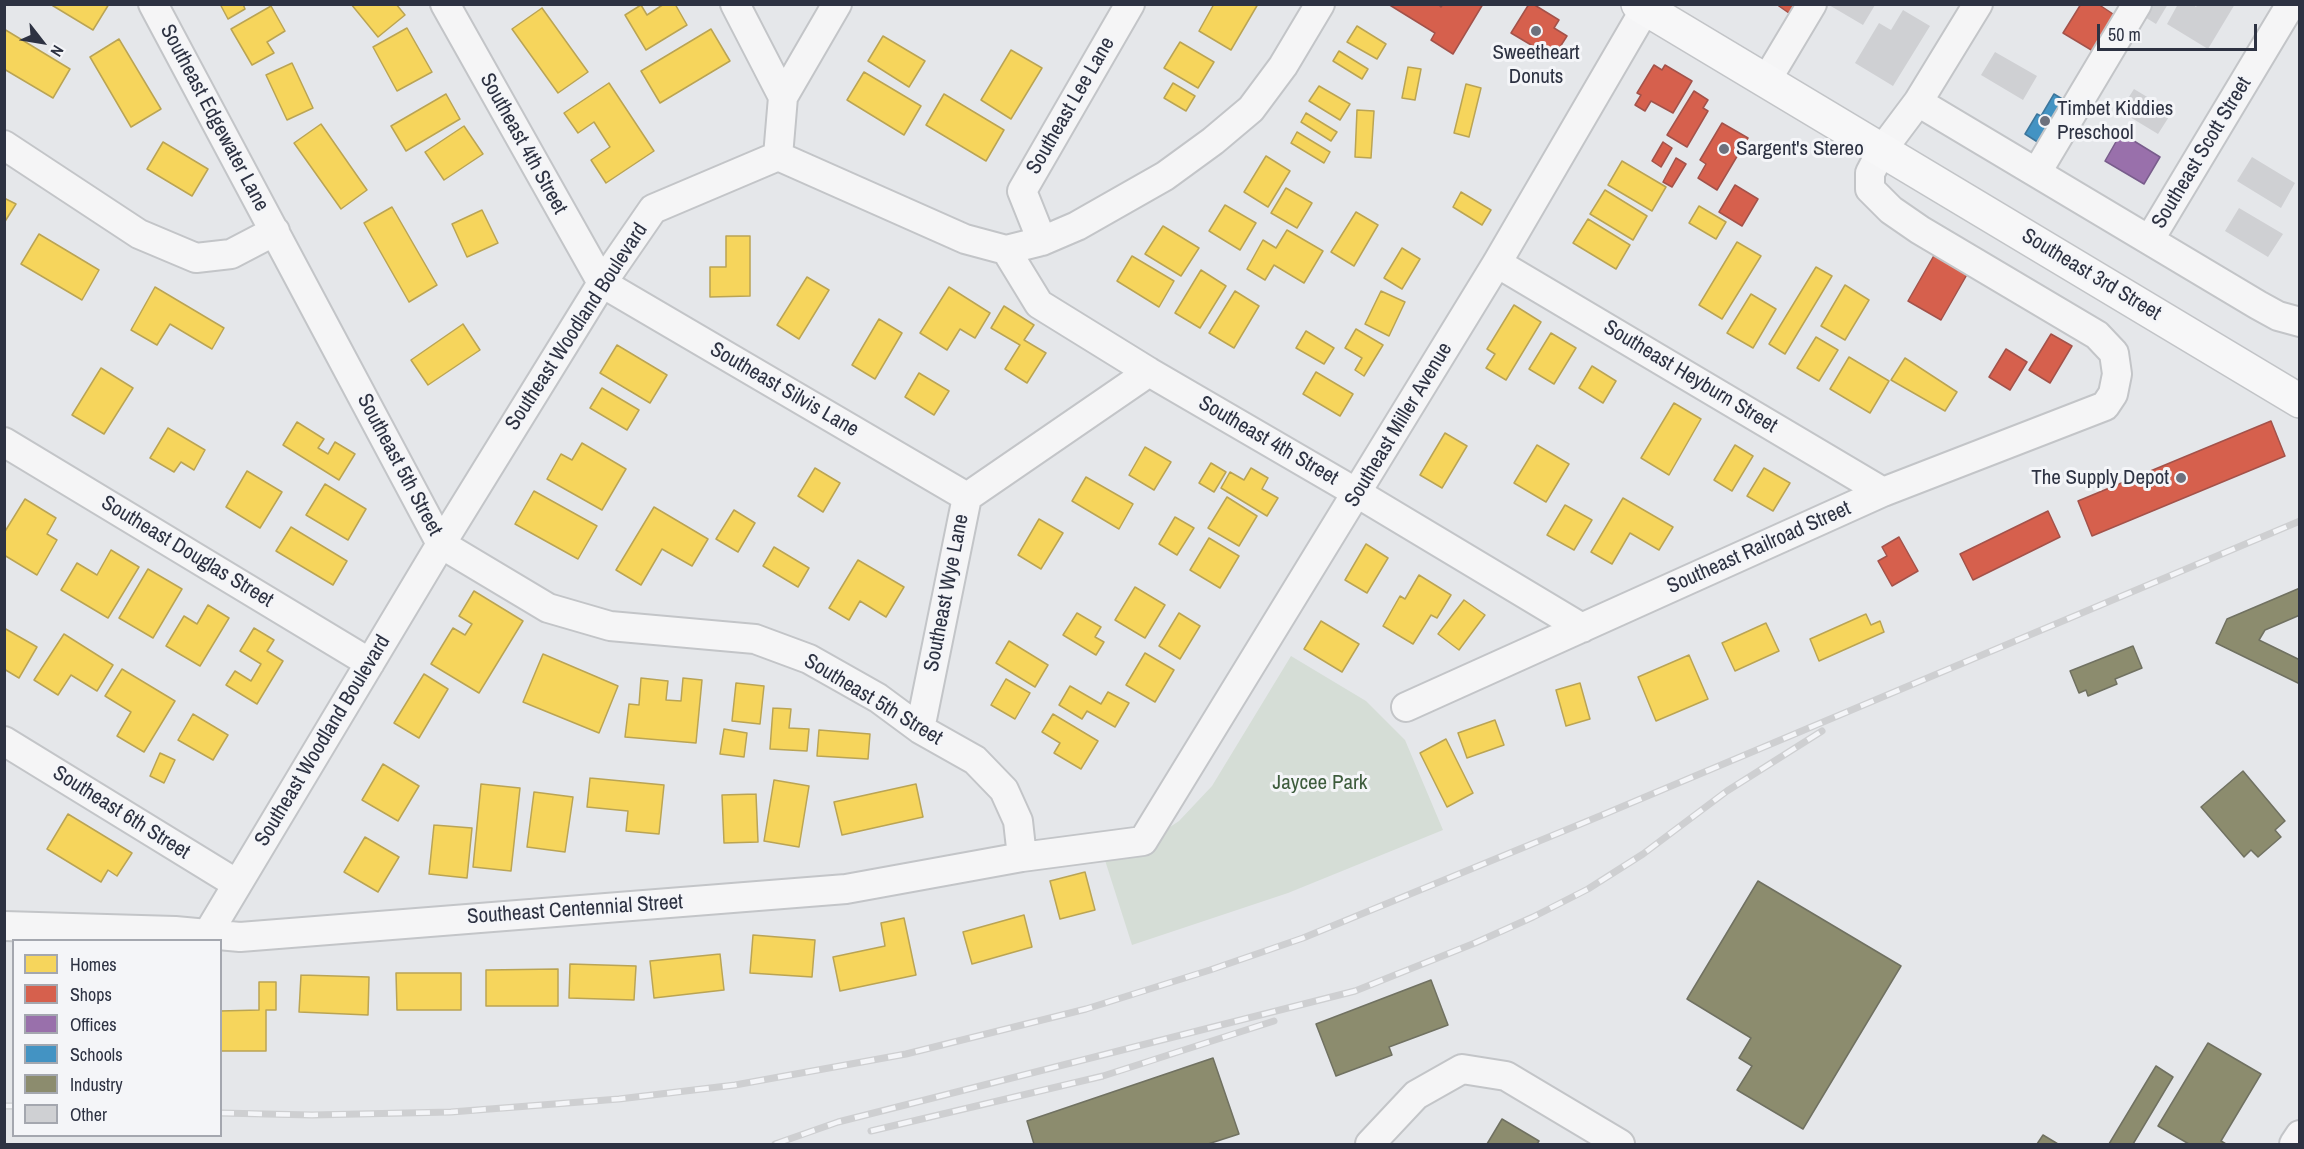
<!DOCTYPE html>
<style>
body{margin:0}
#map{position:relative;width:2304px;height:1149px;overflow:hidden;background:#e5e7ea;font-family:"Archivo Narrow",sans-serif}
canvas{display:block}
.frame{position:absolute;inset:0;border:6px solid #2d3242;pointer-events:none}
.legend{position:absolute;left:12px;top:939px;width:210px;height:198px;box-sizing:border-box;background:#f4f5f8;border:2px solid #a4a7af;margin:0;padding:8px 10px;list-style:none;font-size:18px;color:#2d3242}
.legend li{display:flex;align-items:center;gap:12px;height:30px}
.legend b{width:30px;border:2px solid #a4a7af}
.north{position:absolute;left:12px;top:12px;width:60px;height:60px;-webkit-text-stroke:4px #f4f5f8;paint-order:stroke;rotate:121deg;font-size:16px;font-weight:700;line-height:24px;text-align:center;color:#2d3242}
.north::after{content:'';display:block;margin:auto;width:21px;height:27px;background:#2d3242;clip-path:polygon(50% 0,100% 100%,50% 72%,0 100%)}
.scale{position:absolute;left:2097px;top:24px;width:160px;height:27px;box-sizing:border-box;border:3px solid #2d3242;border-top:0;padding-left:8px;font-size:18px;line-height:21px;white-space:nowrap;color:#2d3242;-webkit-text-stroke:4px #f4f5f8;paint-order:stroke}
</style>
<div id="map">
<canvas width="2304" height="1149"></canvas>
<div class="frame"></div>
<ul class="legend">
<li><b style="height:16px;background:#f6d55c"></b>Homes</li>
<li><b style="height:16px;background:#d6604d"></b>Shops</li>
<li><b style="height:16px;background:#9970ab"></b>Offices</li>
<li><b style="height:16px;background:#4393c3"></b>Schools</li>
<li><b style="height:16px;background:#8c8c6e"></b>Industry</li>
<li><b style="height:16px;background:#cfd0d3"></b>Other</li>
</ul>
<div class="north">N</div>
<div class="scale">50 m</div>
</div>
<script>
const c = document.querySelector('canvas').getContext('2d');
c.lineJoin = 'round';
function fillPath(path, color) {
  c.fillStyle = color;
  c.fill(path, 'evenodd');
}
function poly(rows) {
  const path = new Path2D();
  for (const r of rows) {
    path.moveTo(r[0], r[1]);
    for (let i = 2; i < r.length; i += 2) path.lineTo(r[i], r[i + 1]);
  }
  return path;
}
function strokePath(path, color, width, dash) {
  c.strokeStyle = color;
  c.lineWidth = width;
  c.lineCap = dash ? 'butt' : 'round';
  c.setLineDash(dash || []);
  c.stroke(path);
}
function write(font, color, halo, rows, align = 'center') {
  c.font = font + ' "Archivo Narrow",sans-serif';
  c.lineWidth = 6;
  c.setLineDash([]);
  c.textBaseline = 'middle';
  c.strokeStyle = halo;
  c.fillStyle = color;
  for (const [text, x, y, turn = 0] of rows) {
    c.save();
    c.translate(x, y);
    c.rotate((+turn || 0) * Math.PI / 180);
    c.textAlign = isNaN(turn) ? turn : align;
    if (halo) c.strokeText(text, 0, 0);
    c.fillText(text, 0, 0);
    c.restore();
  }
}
fillPath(poly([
 [1291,656,1366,701,1405,740,1443,830,1288,893,1132,945,1103,854,1158,835,1179,821,1212,786]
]), '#d5ddd6');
const homes = poly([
 [50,4,109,4,93,30,50,4],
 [220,4,243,4,245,9,228,19,220,4],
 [351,4,396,4,405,15,378,37,351,4],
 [664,4,675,4,687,25,646,50,625,15,641,5,647,15,664,4],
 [1214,4,1258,4,1231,50,1199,31,1214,4],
 [271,6,285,31,267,42,274,53,252,65,231,29,271,6],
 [542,8,588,72,558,93,512,29,542,8],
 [1357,26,1386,44,1377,59,1347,42,1357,26],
 [407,28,432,72,397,91,373,47,407,28],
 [4,29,70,69,53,98,4,69,4,29],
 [711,29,730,61,660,103,641,71,711,29],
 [883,36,925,61,909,87,868,61,883,36],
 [119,39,161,109,131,127,90,57,119,39],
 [1180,42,1214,62,1198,88,1164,68,1180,42],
 [1011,50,1042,68,1011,119,981,100,1011,50],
 [1339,51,1368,69,1362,79,1333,61,1339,51],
 [292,63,313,108,287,120,266,75,292,63],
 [1408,67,1421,69,1415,100,1402,98,1408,67],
 [864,72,921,106,904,135,847,100,864,72],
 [609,83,654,151,606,183,591,160,610,147,594,122,578,133,564,113,609,83],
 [1173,83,1195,96,1186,111,1164,98,1173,83],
 [1466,84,1481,88,1469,137,1454,133,1466,84],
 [1319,86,1350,104,1340,120,1309,101,1319,86],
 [446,94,460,119,406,151,391,126,446,94],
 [944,94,1004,130,986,161,926,125,944,94],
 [1357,110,1374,111,1371,158,1355,157,1357,110],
 [1306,113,1337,132,1331,141,1301,122,1306,113],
 [321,124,367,190,341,209,294,143,321,124],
 [464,126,483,154,444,180,425,152,464,126],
 [1297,132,1330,152,1324,163,1291,143,1297,132],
 [163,142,208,169,192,196,147,169,163,142],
 [1266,156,1290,171,1268,207,1244,192,1266,156],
 [1622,161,1666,187,1652,211,1608,185,1622,161],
 [1286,188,1312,203,1297,228,1271,213,1286,188],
 [1605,190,1647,216,1633,240,1590,214,1605,190],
 [1461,192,1491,210,1482,225,1453,207,1461,192],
 [4,198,16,204,4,223,4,198],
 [1225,205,1256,223,1240,250,1209,231,1225,205],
 [1699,206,1726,222,1716,239,1689,223,1699,206],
 [392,207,437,285,409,302,364,223,392,207],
 [482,210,498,243,467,257,452,224,482,210],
 [1356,212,1378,225,1354,266,1331,252,1356,212],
 [1588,219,1630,245,1616,269,1573,243,1588,219],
 [1163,226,1199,248,1181,276,1145,254,1163,226],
 [1287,230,1323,251,1304,283,1274,265,1265,280,1247,269,1263,240,1276,248,1287,230],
 [39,234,99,270,82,300,21,264,39,234],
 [726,236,750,236,750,296,710,297,710,267,726,267,726,236],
 [1737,242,1761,256,1722,319,1699,305,1737,242],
 [1402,248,1420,259,1402,289,1384,278,1402,248],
 [1132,256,1174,281,1159,307,1117,281,1132,256],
 [1816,267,1832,276,1785,354,1769,344,1816,267],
 [1201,270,1226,286,1200,328,1175,313,1201,270],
 [807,277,829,290,799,339,777,325,807,277],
 [1845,285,1869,300,1845,340,1821,326,1845,285],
 [155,287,224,328,212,349,170,324,157,345,131,330,155,287],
 [949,287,990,313,975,338,960,329,947,350,920,333,949,287],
 [1235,291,1259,306,1234,348,1209,333,1235,291],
 [1381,291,1405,302,1389,336,1365,324,1381,291],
 [1751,294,1776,309,1753,348,1727,333,1751,294],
 [1514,305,1541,322,1506,380,1486,368,1495,354,1487,349,1514,305],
 [1004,306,1034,325,1024,340,1046,353,1027,383,1005,369,1020,345,991,328,1004,306],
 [879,319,902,333,875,379,852,365,879,319],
 [463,324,480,350,428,385,411,360,463,324],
 [1356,329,1383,345,1364,376,1355,370,1362,358,1345,348,1356,329],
 [1306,331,1334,348,1324,364,1296,348,1306,331],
 [1551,333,1576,348,1554,384,1529,369,1551,333],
 [1816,337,1838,350,1819,381,1797,368,1816,337],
 [617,345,667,375,650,403,600,373,617,345],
 [1849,357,1889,381,1870,413,1830,389,1849,357],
 [1905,358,1957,392,1945,411,1891,380,1905,358],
 [1592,366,1616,381,1603,403,1579,388,1592,366],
 [101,368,133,388,104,434,72,415,101,368],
 [1316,372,1353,394,1340,416,1303,394,1316,372],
 [919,373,949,391,934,415,905,397,919,373],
 [602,388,639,410,627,430,590,408,602,388],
 [1674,403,1701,419,1669,475,1641,458,1674,403],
 [297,422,324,439,318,448,328,454,335,442,355,454,339,480,283,445,297,422],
 [168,428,205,450,194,470,181,462,174,472,150,458,168,428],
 [1445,433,1467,446,1442,488,1420,475,1445,433],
 [582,443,626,469,602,510,547,479,561,454,572,460,582,443],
 [1537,445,1569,464,1546,502,1514,483,1537,445],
 [1735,445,1753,456,1732,491,1714,480,1735,445],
 [1145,447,1171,462,1154,490,1129,475,1145,447],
 [1211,463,1226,472,1214,492,1199,483,1211,463],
 [815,468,840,483,823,512,798,496,815,468],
 [1251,468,1268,478,1262,489,1278,498,1267,516,1221,488,1230,472,1244,480,1251,468],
 [1764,468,1790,483,1773,511,1747,496,1764,468],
 [247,471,282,492,260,528,226,507,247,471],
 [1086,477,1133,504,1119,529,1072,501,1086,477],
 [325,484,366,509,348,540,306,515,325,484],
 [534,491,597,526,578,559,515,524,534,491],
 [1227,497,1257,516,1239,546,1208,528,1227,497],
 [1623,498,1673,527,1659,550,1630,533,1612,564,1591,552,1623,498],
 [25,499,56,518,47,534,57,540,37,575,4,555,4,533,25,499],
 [1565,505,1592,520,1574,550,1547,535,1565,505],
 [654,507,708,539,692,566,662,549,641,585,616,570,654,507],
 [734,510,755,523,738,552,716,539,734,510],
 [1175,517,1194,528,1177,555,1159,544,1175,517],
 [1039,519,1063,533,1041,569,1018,555,1039,519],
 [291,527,347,561,333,585,276,551,291,527],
 [1209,538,1239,556,1220,588,1190,570,1209,538],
 [1366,544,1388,558,1367,593,1345,580,1366,544],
 [774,547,809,568,798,587,763,566,774,547],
 [111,550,139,567,108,618,61,590,77,563,97,575,111,550],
 [858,560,904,587,886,617,860,601,849,620,829,608,858,560],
 [148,569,182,589,153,638,119,618,148,569],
 [1419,575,1451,595,1437,618,1431,615,1413,644,1383,626,1400,596,1405,599,1419,575],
 [1135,587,1165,605,1145,638,1115,620,1135,587],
 [474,591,523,621,479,693,431,664,453,628,465,635,472,624,459,616,474,591],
 [1464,600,1485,615,1459,650,1438,634,1464,600],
 [208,605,229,618,200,666,166,646,184,616,197,624,208,605],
 [1077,613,1101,627,1095,637,1104,642,1096,655,1063,635,1077,613],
 [1179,613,1200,626,1180,659,1159,646,1179,613],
 [1866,614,1871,625,1880,621,1884,632,1819,661,1810,639,1866,614],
 [1321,621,1359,644,1342,672,1304,649,1321,621],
 [1766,623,1779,651,1735,671,1722,643,1766,623],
 [4,628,37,647,19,678,4,669,4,628],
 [254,628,274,640,267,651,283,661,257,704,226,685,235,671,251,681,261,664,240,651,254,628],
 [64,634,113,665,97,691,71,675,58,695,34,680,64,634],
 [1009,641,1048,665,1035,687,996,663,1009,641],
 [1145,653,1174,670,1155,702,1126,685,1145,653],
 [543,654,618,686,599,733,523,702,543,654],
 [1689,655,1708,699,1656,721,1638,677,1689,655],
 [122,669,175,701,144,752,117,736,131,712,105,696,122,669],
 [424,674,448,689,419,738,394,723,424,674],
 [641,678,668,681,666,700,681,701,683,678,702,680,696,743,625,737,629,704,639,705,641,678],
 [1006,679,1030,693,1015,719,991,705,1006,679],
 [736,683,764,686,760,724,732,721,736,683],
 [1580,683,1590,719,1566,726,1556,690,1580,683],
 [1070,686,1101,704,1108,692,1129,703,1115,727,1087,711,1082,719,1059,705,1070,686],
 [773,708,791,709,789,728,809,729,807,751,770,749,773,708],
 [193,714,228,735,213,760,178,740,193,714],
 [1053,714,1098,741,1081,769,1054,753,1060,743,1042,732,1053,714],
 [1495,720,1504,745,1467,758,1458,733,1495,720],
 [724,729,747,733,744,757,720,754,724,729],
 [819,730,870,734,868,759,817,756,819,730],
 [1446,739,1473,793,1447,807,1420,753,1446,739],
 [160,753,175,760,164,783,150,776,160,753],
 [383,764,419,786,398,821,362,800,383,764],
 [590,778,664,785,659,834,626,831,628,811,587,807,590,778],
 [774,780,809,786,799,847,764,841,774,780],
 [481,784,520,788,511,871,473,867,481,784],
 [916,784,923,817,842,835,834,802,916,784],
 [534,792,573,797,565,852,527,847,534,792],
 [756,794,758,842,724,843,722,795,756,794],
 [68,814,132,853,117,876,108,870,101,882,47,849,68,814],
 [434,825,472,828,467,878,429,874,434,825],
 [365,837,399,857,378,892,344,872,365,837],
 [1085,872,1095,910,1060,919,1050,881,1085,872],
 [1024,915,1032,947,972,964,963,932,1024,915],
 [904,918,916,975,840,991,833,957,885,946,881,923,904,918],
 [753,935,815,940,812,977,750,973,753,935],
 [720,954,724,990,654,998,650,961,720,954],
 [570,964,636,966,634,1000,569,998,570,964],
 [558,969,558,1006,486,1006,486,970,558,969],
 [396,973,461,973,461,1010,397,1010,396,973],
 [301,975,369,977,368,1015,299,1012,301,975],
 [259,982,276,982,276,1010,266,1010,266,1051,220,1051,220,1011,259,1010,259,982]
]);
fillPath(homes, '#f6d55c');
strokePath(homes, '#baa454', 1.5);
const shops = poly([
 [1388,4,1438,4,1441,7,1443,4,1483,4,1453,54,1431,40,1435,33,1388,4],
 [1529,4,1533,4,1559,20,1554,28,1567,36,1553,58,1511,33,1529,4],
 [1776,4,1804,4,1796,18,1776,4],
 [2081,4,2098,4,2119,18,2098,54,2063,33,2081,4],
 [1654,65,1662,70,1665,65,1692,81,1673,113,1651,101,1645,111,1635,105,1641,95,1637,93,1654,65],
 [1694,91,1708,100,1703,108,1708,111,1687,147,1667,135,1694,91],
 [1722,123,1748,138,1717,190,1698,178,1706,164,1700,160,1722,123],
 [1663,142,1672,148,1661,167,1652,161,1663,142],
 [1676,158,1686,164,1672,187,1663,182,1676,158],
 [1735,185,1758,199,1742,226,1719,212,1735,185],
 [1936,252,1969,271,1941,320,1908,301,1936,252],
 [2051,334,2072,346,2050,383,2029,370,2051,334],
 [2006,349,2027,362,2010,390,1989,377,2006,349],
 [2271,421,2285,456,2092,536,2078,501,2271,421],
 [2048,511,2060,537,1973,580,1960,554,2048,511],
 [1899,537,1918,571,1892,586,1878,561,1887,556,1882,547,1899,537]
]);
fillPath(shops, '#d6604d');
strokePath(shops, '#a3524a', 1.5);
const offices = poly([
 [2121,133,2160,157,2144,184,2105,161,2121,133]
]);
fillPath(offices, '#9970ab');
strokePath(offices, '#795d8c', 1.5);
const schools = poly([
 [2054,94,2069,103,2047,148,2025,134,2037,114,2041,116,2054,94]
]);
fillPath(schools, '#4393c3');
strokePath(schools, '#3c769c', 1.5);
const industry = poly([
 [2300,588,2300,615,2265,630,2259,640,2300,660,2300,684,2216,643,2227,619,2300,588],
 [2133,646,2142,668,2115,679,2117,684,2088,696,2086,690,2079,693,2070,671,2133,646],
 [2243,771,2285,821,2275,830,2281,837,2258,857,2251,850,2244,857,2201,807,2243,771],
 [1758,881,1901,966,1803,1129,1737,1090,1752,1066,1739,1058,1751,1038,1687,999,1758,881],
 [1431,980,1448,1025,1389,1047,1392,1055,1336,1076,1316,1024,1431,980],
 [2208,1043,2261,1074,2221,1141,2226,1144,2189,1144,2158,1126,2208,1043],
 [1213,1058,1239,1134,1208,1144,1034,1144,1027,1121,1213,1058],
 [2156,1066,2173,1077,2133,1144,2109,1144,2156,1066],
 [1502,1119,1539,1141,1537,1144,1487,1144,1502,1119],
 [2043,1135,2058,1144,2037,1144,2043,1135]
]);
fillPath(industry, '#8c8c6e');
strokePath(industry, '#707161', 1.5);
fillPath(poly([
 [2146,4,2168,4,2156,24,2140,14],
 [2178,4,2193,4,2196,7,2198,4,2235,4,2208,49,2167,24],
 [1829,5,1875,5,1863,25],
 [1903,10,1930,26,1893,86,1855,63,1879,23,1891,30],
 [1995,52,2037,76,2023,100,1981,75],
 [2134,89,2172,112,2158,134,2120,111],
 [2252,157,2295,183,2281,208,2237,181],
 [2239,208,2283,234,2268,257,2225,231]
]), '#cfd0d3');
const minor = poly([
 [153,4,441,544,548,608,610,626,755,639,809,659,878,698,920,729,975,760,1004,790,1018,821,1022,857],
 [445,4,602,283,967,497],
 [735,4,783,97,778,156],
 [1766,81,1812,4],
 [783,97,837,4],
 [1918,102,2258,305,2278,316,2300,322],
 [4,145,139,234,196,258,231,254,275,231],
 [2037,172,2137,4],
 [2150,239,2291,4],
 [1042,241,1022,191,1130,4],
 [1006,250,1039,304,1149,372,1357,493,1582,628],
 [1497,263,1883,492],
 [4,442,370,663],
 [1406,707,1883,492,2105,406,2113,394,2117,374,2114,353,2097,335,1920,230,1891,210,1870,189,1870,173,1882,150,1918,102,1978,4],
 [920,729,967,497,1149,372],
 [4,741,237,884],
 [4,926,175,931,240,937,846,889,1022,857,1143,841,1497,263,1648,4],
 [204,940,441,544,602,283,653,209,778,156,965,239,1006,250,1042,241,1077,226,1165,176,1213,141,1251,109,1283,66,1320,4],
 [1370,1144,1416,1095,1462,1069,1506,1076,1620,1144],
 [2294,1144,2300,1135]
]);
const major = poly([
 [1638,4,2300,401]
]);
strokePath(minor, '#c3c5c8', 32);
strokePath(major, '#c2c4c7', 36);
strokePath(minor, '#f5f5f6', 28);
strokePath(major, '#f7f7f8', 33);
const rail = poly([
 [4,1106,14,1106],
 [220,1113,312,1115,451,1112,619,1099,735,1085,906,1054,1086,1009,1210,970,1303,938,1600,816,2300,521],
 [871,1131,1103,1076,1274,1021],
 [775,1144,838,1122,1355,991,1475,943,1533,917,1588,889,1643,854,1727,791,1822,731]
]);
strokePath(rail, '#cecfd1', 7);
strokePath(rail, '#f4f5f8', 4.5, [14]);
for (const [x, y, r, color] of [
 [1536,31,6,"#6d717d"],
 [2045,121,6,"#6d717d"],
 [1724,149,6,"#6d717d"],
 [2181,478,6,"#6d717d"]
]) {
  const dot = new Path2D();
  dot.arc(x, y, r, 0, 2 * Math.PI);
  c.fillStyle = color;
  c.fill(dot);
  strokePath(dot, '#f4f5f8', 2);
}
write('21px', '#2d3242', '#f4f5f8', [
 ["Sweetheart",1536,53,"center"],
 ["Donuts",1536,77,"center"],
 ["Timbet Kiddies",2057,109],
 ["Preschool",2057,133],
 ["Sargent's Stereo",1736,149],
 ["The Supply Depot",2169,478,"right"]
], 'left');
write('21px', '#2d3242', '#f4f5f8', [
 ["Southeast Lee Lane",1071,106,-60],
 ["Southeast Edgewater Lane",214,118,62],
 ["Southeast 4th Street",523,144,61],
 ["Southeast Scott Street",2202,153,-59],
 ["Southeast 3rd Street",2091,275,31],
 ["Southeast Woodland Boulevard",577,327,-57],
 ["Southeast Heyburn Street",1690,377,31],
 ["Southeast Silvis Lane",784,390,30],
 ["Southeast Miller Avenue",1399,425,-59],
 ["Southeast 4th Street",1268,441,30],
 ["Southeast 5th Street",399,465,62],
 ["Southeast Railroad Street",1759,548,-24],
 ["Southeast Douglas Street",187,552,31],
 ["Southeast Wye Lane",947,593,-79],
 ["Southeast 5th Street",873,700,31],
 ["Southeast Woodland Boulevard",323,741,-59],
 ["Southeast 6th Street",121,813,32],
 ["Southeast Centennial Street",575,910,-4]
]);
write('21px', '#3d5c3c', '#f4f5f8', [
 ["Jaycee Park",1320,783]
]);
</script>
